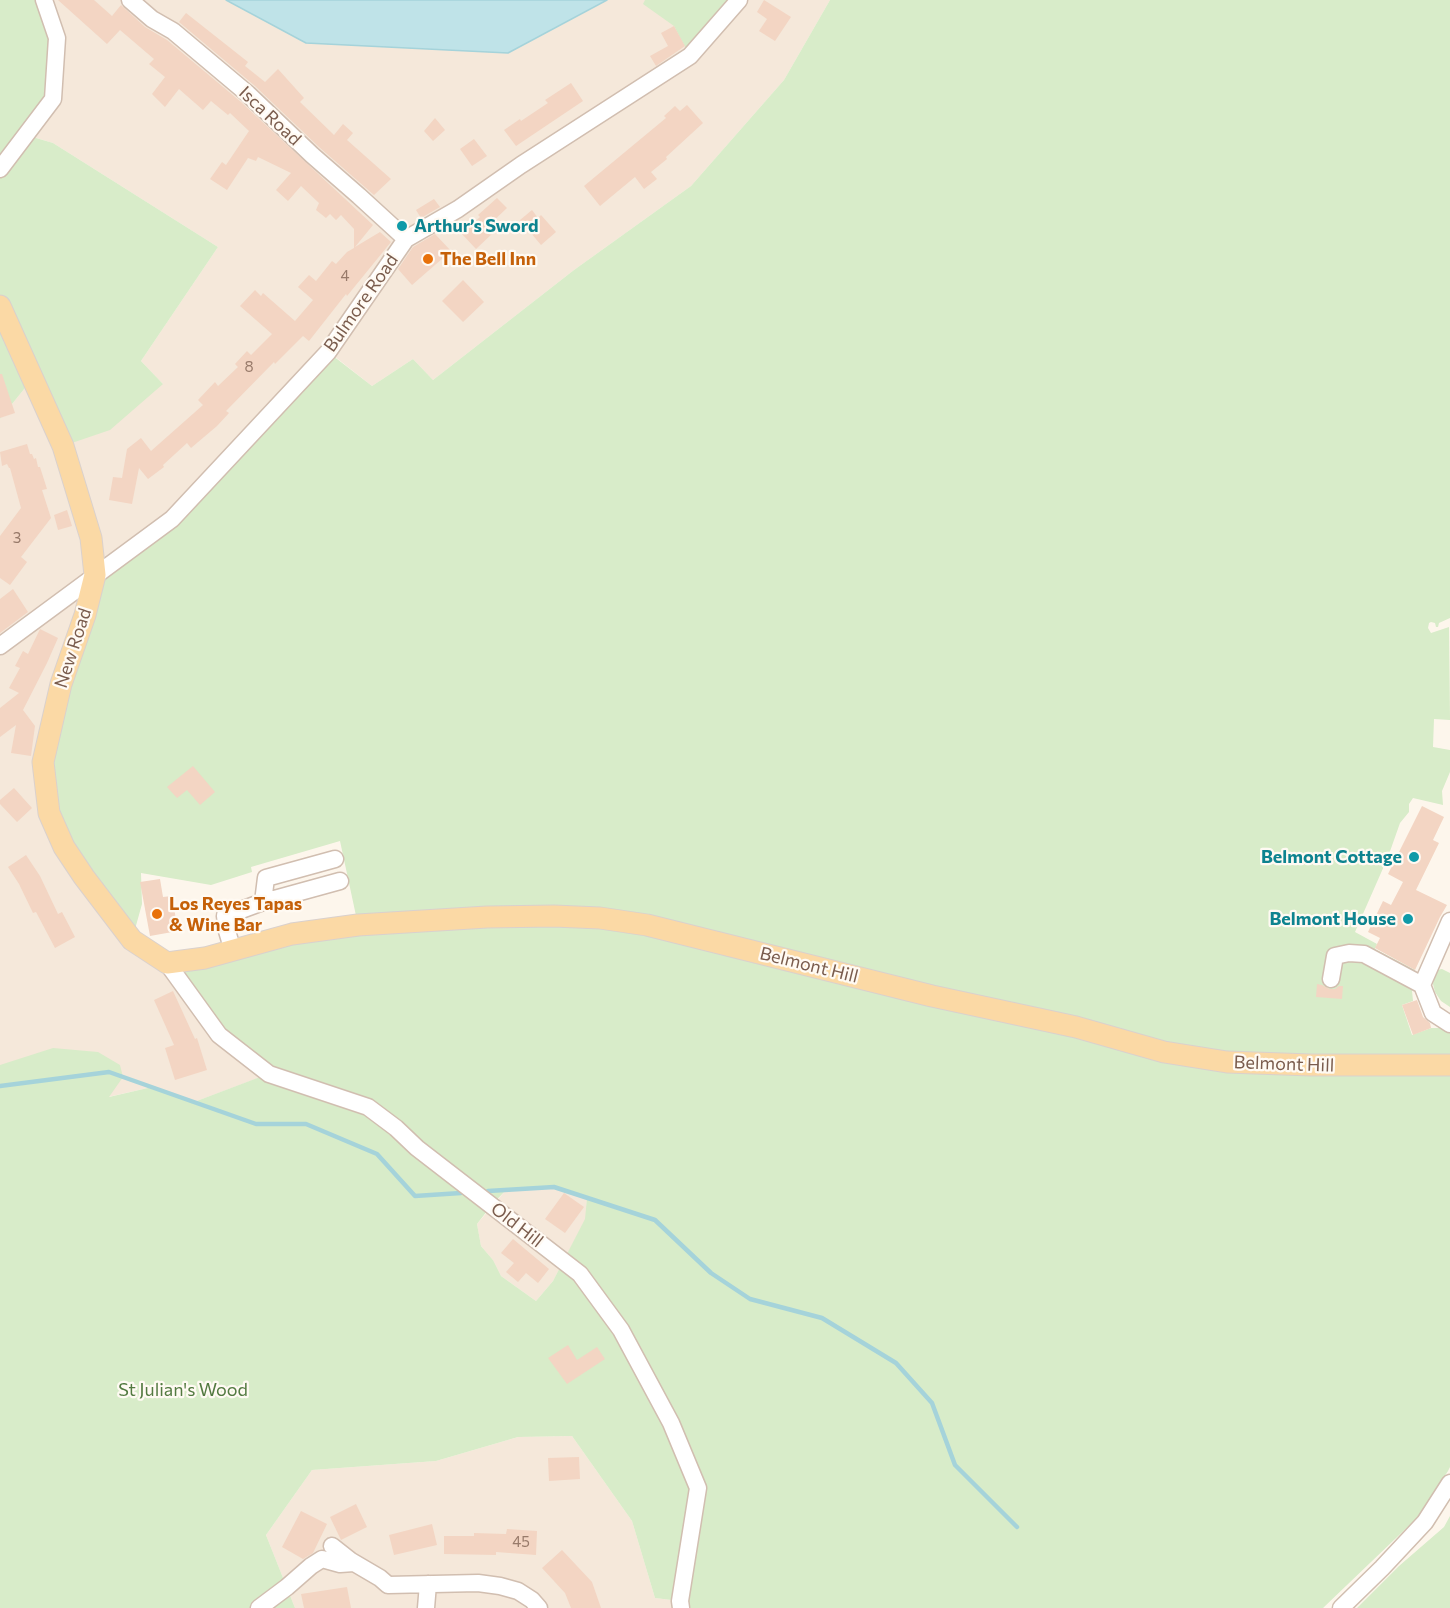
<!DOCTYPE html>
<meta charset="utf-8">
<style>
body{margin:0}
canvas{display:block;background:#fdf6ec}
</style>
<canvas width="1450" height="1608"></canvas>
<script>
const c = document.querySelector('canvas').getContext('2d');
c.lineJoin = 'round';
function fillPath(path, color) {
  c.fillStyle = color;
  c.fill(path, 'evenodd');
}
function poly(rows) {
  const path = new Path2D();
  for (const r of rows) {
    path.moveTo(r[0], r[1]);
    for (let i = 2; i < r.length; i += 2) path.lineTo(r[i], r[i + 1]);
  }
  return path;
}
function strokePath(path, color, width, dash) {
  c.strokeStyle = color;
  c.lineWidth = width;
  c.lineCap = dash ? 'butt' : 'round';
  c.setLineDash(dash || []);
  c.stroke(path);
}
function write(font, color, halo, rows, align = 'center') {
  c.font = font + ' Commissioner,sans-serif';
  c.lineWidth = 4.5;
  c.setLineDash([]);
  c.textBaseline = 'middle';
  c.strokeStyle = halo;
  c.fillStyle = color;
  for (const [text, x, y, turn = 0] of rows) {
    c.save();
    c.translate(x, y);
    c.rotate((+turn || 0) * Math.PI / 180);
    c.textAlign = isNaN(turn) ? turn : align;
    if (halo) c.strokeText(text, 0, 0);
    c.fillText(text, 0, 0);
    c.restore();
  }
}
fillPath(poly([
 [0,0,226,0,306,43,508,53,607,0,830,0,784,80,691,186,574,270,433,380,413,359,372,386,329,352,172,519,132,940,269,1074,194,1102,152,1087,108,1097,0,1097,0,419,33,378,163,384,141,361,218,247,53,143,0,127],
 [554,1187,587,1198,586,1219,553,1281,536,1301,501,1276,493,1260,481,1246,477,1224,506,1190],
 [572,1436,632,1521,655,1598,680,1601,681,1608,295,1608,266,1535,312,1470,436,1461,518,1437]
]), '#f5e8da');
fillPath(poly([
 [0,0,44,0,57,38,53,99,26,135,53,143,218,247,141,361,163,384,110,430,63,446,33,378,0,419],
 [645,0,739,0,690,56,674,26,643,4],
 [830,0,1450,0,1450,618,1439,623,1438,627,1436,627,1435,623,1431,622,1429,623,1428,628,1431,633,1449,627,1450,720,1434,719,1433,747,1450,750,1450,772,1442,791,1443,805,1413,798,1409,804,1409,812,1400,823,1388,857,1355,932,1377,944,1375,949,1415,970,1411,980,1413,1001,1402,1005,1412,1035,1431,1028,1450,1028,1450,1054,1311,1056,1164,1052,1450,1073,1450,1467,1448,1471,1418,1517,1323,1608,681,1608,680,1601,655,1598,632,1521,572,1436,518,1437,436,1461,312,1470,266,1535,295,1608,0,1608,0,1065,53,1048,98,1052,120,1065,123,1077,109,1097,152,1087,194,1102,268,1074,219,1035,167,963,358,925,340,841,251,867,252,872,211,885,141,873,142,904,132,940,64,847,43,762,95,575,172,519,328,352,372,386,413,359,433,380,574,270,691,186,784,80],
 [554,1187,587,1198,585,1219,553,1281,536,1301,501,1276,493,1260,481,1246,477,1224,491,1206,506,1190],
 [1442,969,1450,973,1450,1007,1441,1001,1435,992,1433,984,1434,977,1437,970],
 [1450,1516,1450,1608,1357,1608,1399,1566,1444,1527]
]), '#d8ecc9');
const water = poly([
 [226,0,607,0,508,53,306,43,226,0]
]);
fillPath(water, '#bfe3e8');
strokePath(water, '#a5d3da', 1.5);
strokePath(poly([
 [0,1086,109,1072,256,1124,306,1124,377,1154,415,1196,461,1193],
 [488,1191,554,1187,655,1220,711,1273,750,1299,822,1318,896,1363,932,1403,955,1465,1017,1527]
]), '#a5d3da', 4.5);
fillPath(poly([
 [58,0,94,0,112,16,121,5,145,27,167,40,241,102,373,225,355,247,380,232,391,242,347,296,346,294,309,341,303,336,275,364,274,362,226,411,229,413,217,426,191,448,187,443,163,465,164,467,148,479,139,468,132,504,109,500,113,477,122,478,127,449,141,438,151,451,203,405,198,400,215,382,218,386,238,367,235,364,247,351,251,355,272,334,240,306,255,290,261,296,263,293,295,321,313,300,298,287,309,275,316,281,332,261,336,264,347,252,354,248,354,229,341,215,336,220,330,214,326,218,316,210,319,203,301,186,288,201,276,190,291,173,258,157,256,161,248,158,227,190,210,179,222,162,226,165,249,131,230,113,228,115,211,101,203,110,179,89,165,107,152,94,165,77,149,64,154,59,120,30,107,44],
 [764,0,791,17,775,41,759,31,767,19,757,12],
 [186,13,248,62,245,66,265,82,278,69,304,98,300,102,334,135,343,124,353,133,347,140,391,179,374,195,319,147,255,86,179,22],
 [674,26,685,46,656,66,650,56,668,46,661,33],
 [571,83,583,101,516,146,504,130,520,119,521,121,548,103,545,100],
 [687,105,703,123,666,157,667,159,651,172,657,179,644,189,635,177,600,206,584,186,666,118,664,116,675,106,680,111],
 [435,118,445,130,433,141,424,131],
 [474,139,487,156,472,166,460,149],
 [497,198,507,208,488,226,494,232,476,249,462,234,480,217,478,215],
 [434,199,440,207,421,218,416,210],
 [532,210,538,218,541,215,556,232,541,245,520,220],
 [435,234,451,251,412,285,398,269,413,247],
 [463,280,484,302,463,322,442,301],
 [0,374,2,374,15,413,0,418],
 [27,444,30,454,32,454,34,459,36,458,38,467,40,467,47,489,42,490,51,518,21,557,27,562,10,585,0,578,0,536,21,508,10,468,9,468,7,464,2,466,0,452],
 [67,510,72,526,58,530,54,515],
 [13,589,28,612,0,633,0,599],
 [40,629,58,638,47,663,23,710,35,726,31,756,11,753,16,725,0,737,0,708,19,693,9,688,20,668,15,666,23,651,28,654],
 [193,766,215,792,200,805,187,790,177,798,167,787],
 [14,788,32,808,17,822,0,804,0,800],
 [1422,806,1444,817,1433,840,1439,843,1416,890,1447,905,1440,917,1415,970,1375,948,1380,938,1368,932,1383,901,1391,905,1403,882,1388,874],
 [26,855,40,876,58,914,62,912,75,937,55,948,36,912,33,913,19,884,8,867],
 [160,879,163,897,172,896,178,931,150,936,140,882],
 [1317,984,1322,985,1330,989,1335,989,1339,986,1343,986,1342,999,1316,997],
 [173,991,195,1039,197,1038,207,1070,175,1080,165,1048,174,1045,154,1000],
 [1417,1000,1423,1017,1430,1023,1431,1028,1413,1035,1402,1005],
 [564,1193,584,1207,565,1233,545,1219],
 [513,1239,549,1269,538,1283,526,1273,518,1282,506,1272,514,1263,501,1253],
 [568,1345,577,1360,597,1347,605,1359,567,1384,548,1358],
 [579,1457,580,1479,549,1481,548,1458],
 [356,1504,367,1527,341,1540,330,1517],
 [301,1511,327,1524,313,1553,303,1559,282,1547],
 [432,1524,437,1545,394,1555,389,1535],
 [507,1529,537,1531,536,1555,496,1552,496,1555,444,1554,444,1536,474,1536,474,1533,506,1534],
 [562,1550,592,1582,601,1608,571,1608,565,1593,542,1568],
 [347,1587,351,1608,304,1608,301,1594]
]), '#f3d5c3');
const minor = poly([
 [130,0,152,19,173,31,248,94,312,155,359,196,406,239],
 [0,169,53,99,57,38,44,0],
 [0,646,172,519,328,352,406,239,458,209,521,165,690,56,739,0],
 [263,902,266,878,335,859],
 [1450,921,1422,985,1433,1013,1450,1024],
 [233,951,227,931,225,916,260,903,340,881],
 [167,963,219,1035,269,1074,368,1107,396,1128,417,1148,580,1274,621,1330,671,1423,698,1488,680,1601,681,1608],
 [1331,979,1335,956,1349,953,1364,954,1422,985],
 [332,1546,351,1561,380,1578,388,1585,478,1583,500,1586,518,1591,532,1600,539,1608],
 [259,1608,287,1587,311,1566,322,1559,340,1564,354,1563],
 [426,1608,428,1584],
 [1341,1608,1382,1568,1425,1522,1450,1483]
]);
const major = poly([
 [0,306,63,446,91,538,95,575,85,615,61,684,43,762,49,813,64,847,84,877,132,940,167,963,205,958,292,934,358,925,487,917,554,916,600,918,647,925,932,996,1076,1027,1164,1052,1227,1062,1311,1065,1450,1065]
]);
strokePath(minor, '#d1beb0', 19);
strokePath(major, '#dad1cd', 23);
strokePath(minor, '#fff', 16);
strokePath(major, '#fbd9a5', 21);
for (const [x, y, r, color] of [
 [402,226,6,"#0f9aa8"],
 [428,259,6,"#e8710a"],
 [1414,857,6,"#0f9aa8"],
 [157,914,6,"#e8710a"],
 [1408,919,6,"#0f9aa8"]
]) {
  const dot = new Path2D();
  dot.arc(x, y, r, 0, 2 * Math.PI);
  c.fillStyle = color;
  c.fill(dot);
  strokePath(dot, '#fffaf3', 2);
}
write('15px', '#987a6a', null, [
 ["4",345,276],
 ["8",249,367],
 ["3",17,538],
 ["45",521,1542]
]);
write('18px', '#7a5c4d', '#fffaf3', [
 ["Isca Road",270,116,43],
 ["Bulmore Road",361,303,-55],
 ["New Road",73,648,-72],
 ["Belmont Hill",809,965,14],
 ["Belmont Hill",1284,1064,2],
 ["Old Hill",517,1225,38]
]);
write('bold 18px', '#0d838f', '#fffaf3', [
 ["Arthur’s Sword",414,226,"left"],
 ["Belmont Cottage",1402,857],
 ["Belmont House",1396,919]
], 'right');
write('bold 18px', '#c56008', '#fffaf3', [
 ["The Bell Inn",440,259],
 ["Los Reyes Tapas",169,904],
 ["& Wine Bar",169,925]
], 'left');
write('18px', '#537a41', '#fffaf3', [
 ["St Julian's Wood",183,1390]
]);
</script>
